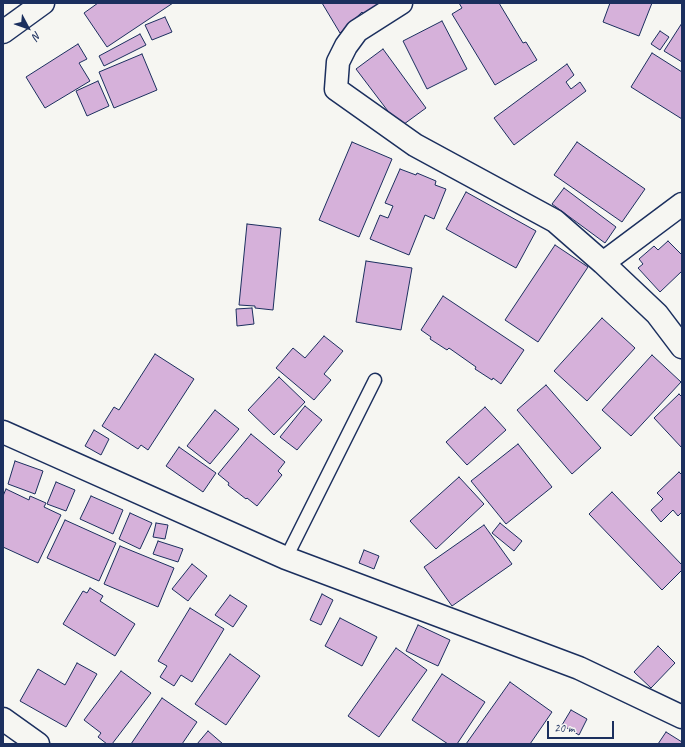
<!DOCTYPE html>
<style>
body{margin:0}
#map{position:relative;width:685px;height:747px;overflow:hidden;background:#f6f6f2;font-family:Caveat,sans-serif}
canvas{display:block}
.frame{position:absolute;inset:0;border:4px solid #1b2f5e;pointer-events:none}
.north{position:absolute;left:8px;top:8px;width:40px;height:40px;-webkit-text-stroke:3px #f6f6f2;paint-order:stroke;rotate:131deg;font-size:11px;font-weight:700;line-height:16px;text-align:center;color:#1b2f5e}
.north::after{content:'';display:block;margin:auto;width:14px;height:18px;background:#1b2f5e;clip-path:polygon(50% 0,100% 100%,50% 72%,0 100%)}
.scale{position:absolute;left:547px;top:721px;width:67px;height:18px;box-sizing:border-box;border:2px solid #1b2f5e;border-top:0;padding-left:5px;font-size:12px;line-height:14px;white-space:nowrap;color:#1b2f5e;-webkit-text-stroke:3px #f6f6f2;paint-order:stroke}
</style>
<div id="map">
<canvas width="685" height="747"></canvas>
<div class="frame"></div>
<div class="north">N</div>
<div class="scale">20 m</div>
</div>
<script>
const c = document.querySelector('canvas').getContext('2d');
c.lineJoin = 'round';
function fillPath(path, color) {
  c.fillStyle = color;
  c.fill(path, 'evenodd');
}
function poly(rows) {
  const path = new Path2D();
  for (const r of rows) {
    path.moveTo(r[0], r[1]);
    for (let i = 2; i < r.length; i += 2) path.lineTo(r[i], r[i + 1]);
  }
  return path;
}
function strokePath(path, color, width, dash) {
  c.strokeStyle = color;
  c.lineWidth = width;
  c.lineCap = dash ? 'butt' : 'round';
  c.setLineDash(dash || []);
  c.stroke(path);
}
const building = poly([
 [98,3,173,3,107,47,84,13,98,3],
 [322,3,382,3,366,17,362,12,340,33,322,3],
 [459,3,499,3,523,43,526,42,537,60,495,85,452,14,462,8,459,3],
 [610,3,652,3,639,36,603,22,610,3],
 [165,17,172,32,152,40,145,25,165,17],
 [442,21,467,69,427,89,403,41,442,21],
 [682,23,682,62,664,51,682,23],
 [660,31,669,37,660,50,651,44,660,31],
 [140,34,146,45,104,66,99,56,140,34],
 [78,44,87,59,79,63,90,81,45,108,26,77,78,44],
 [383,49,426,108,400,127,356,69,383,49],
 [652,53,682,72,682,119,631,87,652,53],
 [142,54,157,90,114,108,99,72,142,54],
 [567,64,574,75,566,82,571,89,580,82,586,91,514,145,494,118,567,64],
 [98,81,109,106,87,116,76,91,98,81],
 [352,142,392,159,359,237,319,220,352,142],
 [577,142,645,189,622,222,554,175,577,142],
 [400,169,416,175,417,173,436,181,435,185,446,189,434,219,425,215,409,255,370,239,380,215,388,218,393,206,385,203,400,169],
 [564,188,616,227,605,243,552,204,564,188],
 [466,192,536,231,516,268,446,229,466,192],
 [247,224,281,228,273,310,255,308,255,306,239,305,247,224],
 [668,241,682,255,682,271,660,292,638,268,643,264,639,259,654,246,658,250,668,241],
 [555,245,588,267,538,342,505,320,555,245],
 [366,261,412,268,401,330,356,322,366,261],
 [443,296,524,350,501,384,493,378,492,380,475,369,476,367,449,348,447,350,430,339,431,337,421,330,443,296],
 [252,308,254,324,237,326,236,309,252,308],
 [602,318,635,348,587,401,554,371,602,318],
 [324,336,343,351,324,374,331,380,314,400,276,368,293,348,305,358,324,336],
 [155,354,194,379,148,450,141,445,138,449,102,426,114,407,119,410,155,354],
 [652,355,681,382,631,436,602,410,652,355],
 [279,377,305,402,274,435,248,410,279,377],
 [546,385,601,448,572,474,517,410,546,385],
 [679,394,682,397,682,448,654,418,679,394],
 [305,406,322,420,297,450,280,437,305,406],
 [485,407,506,430,467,465,446,442,485,407],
 [215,410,239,429,210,464,187,446,215,410],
 [94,430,109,439,101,455,85,446,94,430],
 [251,434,285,462,278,471,282,475,257,506,247,498,246,499,228,485,229,483,218,474,251,434],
 [518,444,552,487,506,524,471,481,518,444],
 [179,447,216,473,203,492,166,466,179,447],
 [15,461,43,471,35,494,8,484,15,461],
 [679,472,682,475,682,512,678,516,673,510,661,522,651,510,663,499,657,493,679,472],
 [459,477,484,504,436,549,410,521,459,477],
 [56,482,75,490,66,511,47,504,56,482],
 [6,489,29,500,30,496,46,503,44,507,61,515,38,563,3,547,3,496,6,489],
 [612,492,682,565,682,570,662,590,589,514,612,492],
 [91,496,123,510,113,534,80,519,91,496],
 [130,513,152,523,140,549,119,539,130,513],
 [65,520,116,543,99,581,47,558,65,520],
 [156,523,168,525,165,539,153,537,156,523],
 [500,523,522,541,514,551,492,533,500,523],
 [484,525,512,564,452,606,424,567,484,525],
 [158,541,183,549,178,562,153,554,158,541],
 [120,546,174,568,158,607,104,584,120,546],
 [364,550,379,556,374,569,359,563,364,550],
 [192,564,207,576,188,601,172,589,192,564],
 [90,588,103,596,100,601,135,624,115,656,63,624,83,591,87,593,90,588],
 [322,594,333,600,321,625,310,620,322,594],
 [230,595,247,606,233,627,215,615,230,595],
 [190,608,224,629,192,682,181,675,174,686,160,677,167,666,158,661,190,608],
 [340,618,377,637,362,666,325,646,340,618],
 [418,625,450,640,438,666,406,651,418,625],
 [658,646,675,663,651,688,634,672,658,646],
 [396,648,427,670,379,737,348,716,396,648],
 [230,654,260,676,226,725,195,704,230,654],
 [77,663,97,674,66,727,20,701,38,669,65,685,77,663],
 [121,671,151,693,112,744,107,744,98,737,101,733,84,720,121,671],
 [442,674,485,702,457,744,448,744,412,720,442,674],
 [510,682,552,712,530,744,466,744,510,682],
 [162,698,197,722,182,744,131,744,162,698],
 [571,710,587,719,579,735,562,725,571,710],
 [208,731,223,744,197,744,208,731],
 [666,732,682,742,682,744,658,744,666,732]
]);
fillPath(building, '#d6b1da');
strokePath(building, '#1b2f5e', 1);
const service = poly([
 [286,558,375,380]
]);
const minor = poly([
 [401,3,357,31,346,46,338,62,336,89,415,145,555,221,603,263,657,314,682,347],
 [3,32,43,3],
 [603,263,682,204],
 [3,432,286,558,579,668,682,717],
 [3,719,38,744]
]);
strokePath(service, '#1b2f5e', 15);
strokePath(minor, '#1b2f5e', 25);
strokePath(service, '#f6f6f2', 12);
strokePath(minor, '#f6f6f2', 22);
</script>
